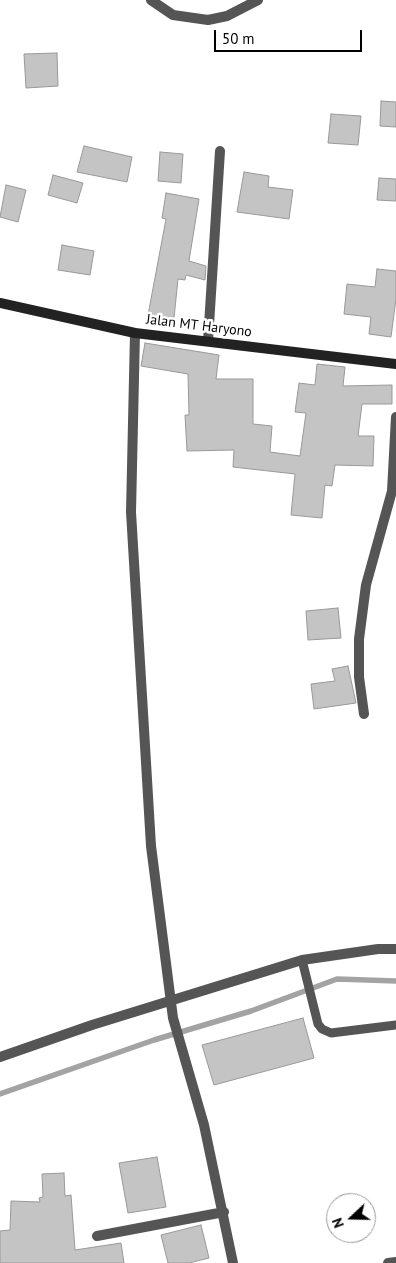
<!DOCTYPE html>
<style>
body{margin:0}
#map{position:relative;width:396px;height:1263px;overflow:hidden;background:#fff;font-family:"PT Sans",sans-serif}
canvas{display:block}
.north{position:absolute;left:326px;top:1193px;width:50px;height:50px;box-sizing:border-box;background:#fff;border:1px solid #999;border-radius:50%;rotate:249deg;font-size:14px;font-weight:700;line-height:20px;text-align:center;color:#000}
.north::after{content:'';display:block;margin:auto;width:18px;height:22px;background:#000;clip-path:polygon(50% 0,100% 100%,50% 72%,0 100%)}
.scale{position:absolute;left:214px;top:30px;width:148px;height:22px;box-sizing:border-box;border:2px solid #000;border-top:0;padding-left:6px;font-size:15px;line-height:18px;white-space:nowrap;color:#000;-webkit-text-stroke:4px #fff;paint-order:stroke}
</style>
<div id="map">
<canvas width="396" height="1263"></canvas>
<div class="north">N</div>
<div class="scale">50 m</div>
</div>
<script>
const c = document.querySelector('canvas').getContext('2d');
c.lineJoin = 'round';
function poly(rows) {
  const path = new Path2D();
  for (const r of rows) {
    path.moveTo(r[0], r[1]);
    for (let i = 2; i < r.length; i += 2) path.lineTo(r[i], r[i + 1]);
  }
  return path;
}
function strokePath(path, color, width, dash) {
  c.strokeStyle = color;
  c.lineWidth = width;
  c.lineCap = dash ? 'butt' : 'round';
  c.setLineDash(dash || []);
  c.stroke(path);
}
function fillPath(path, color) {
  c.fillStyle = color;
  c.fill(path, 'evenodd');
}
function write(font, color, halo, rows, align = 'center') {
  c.font = font + ' "PT Sans",sans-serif';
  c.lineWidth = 5;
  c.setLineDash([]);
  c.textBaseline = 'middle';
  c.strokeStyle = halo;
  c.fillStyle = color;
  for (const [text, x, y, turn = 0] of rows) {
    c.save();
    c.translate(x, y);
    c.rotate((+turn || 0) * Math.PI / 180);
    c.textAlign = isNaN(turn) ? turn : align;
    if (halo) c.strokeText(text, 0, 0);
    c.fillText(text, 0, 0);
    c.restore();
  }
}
strokePath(poly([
 [0,1094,154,1040,251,1011,337,979,396,981]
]), '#a3a3a3', 5.5);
const building = poly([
 [57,53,58,86,26,88,24,54,57,53],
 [381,101,396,102,396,127,380,126,381,101],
 [331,114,361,116,358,145,328,143,331,114],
 [84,146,132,157,127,182,77,172,84,146],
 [160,152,183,154,181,183,158,181,160,152],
 [244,172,269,176,268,187,293,190,289,219,237,212,244,172],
 [53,175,83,183,77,203,48,195,53,175],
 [379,178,396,179,396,201,377,200,379,178],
 [6,185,26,190,18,222,0,217,6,185],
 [166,193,199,199,189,261,206,266,205,280,186,275,185,280,178,279,174,318,148,315,166,219,162,218,166,193],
 [62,245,94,251,90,275,58,270,62,245],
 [377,269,396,271,396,299,391,337,369,334,371,317,344,314,347,284,375,287,377,269],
 [145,343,219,355,216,379,253,379,253,424,272,426,270,452,300,456,306,413,295,412,299,383,315,385,317,364,345,367,343,386,392,385,392,404,362,404,358,436,374,436,373,466,335,465,332,486,325,485,322,518,291,515,295,474,233,467,234,450,187,451,185,415,189,415,188,374,141,366,145,343],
 [338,608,341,638,308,640,306,611,338,608],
 [348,666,356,703,314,709,311,684,335,681,332,669,348,666],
 [303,1018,314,1058,214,1085,202,1045,303,1018],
 [157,1157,166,1207,128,1213,119,1163,157,1157],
 [64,1173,65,1196,71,1195,75,1250,121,1243,124,1263,0,1263,0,1231,10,1230,11,1201,40,1202,39,1198,43,1197,42,1174,64,1173],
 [201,1225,209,1258,189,1263,168,1263,161,1235,201,1225]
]);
fillPath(building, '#c4c4c4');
strokePath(building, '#999', 1);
strokePath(poly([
 [302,960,318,1024,322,1029,331,1033,396,1025]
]), '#555', 9);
strokePath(poly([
 [151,0,173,15,208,20,227,16,258,0],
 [135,333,131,512,151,846,173,1018,204,1125,233,1263],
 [208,341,220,151],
 [364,714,359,677,359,639,366,585,392,491,396,417],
 [0,1057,92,1025,302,960,378,949,396,949],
 [97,1236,224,1212],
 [388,1263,396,1262]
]), '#555', 10);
strokePath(poly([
 [0,303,135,333,396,364]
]), '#222', 10);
write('14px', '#000', '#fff', [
 ["Jalan MT Haryono",199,326,7]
]);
</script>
